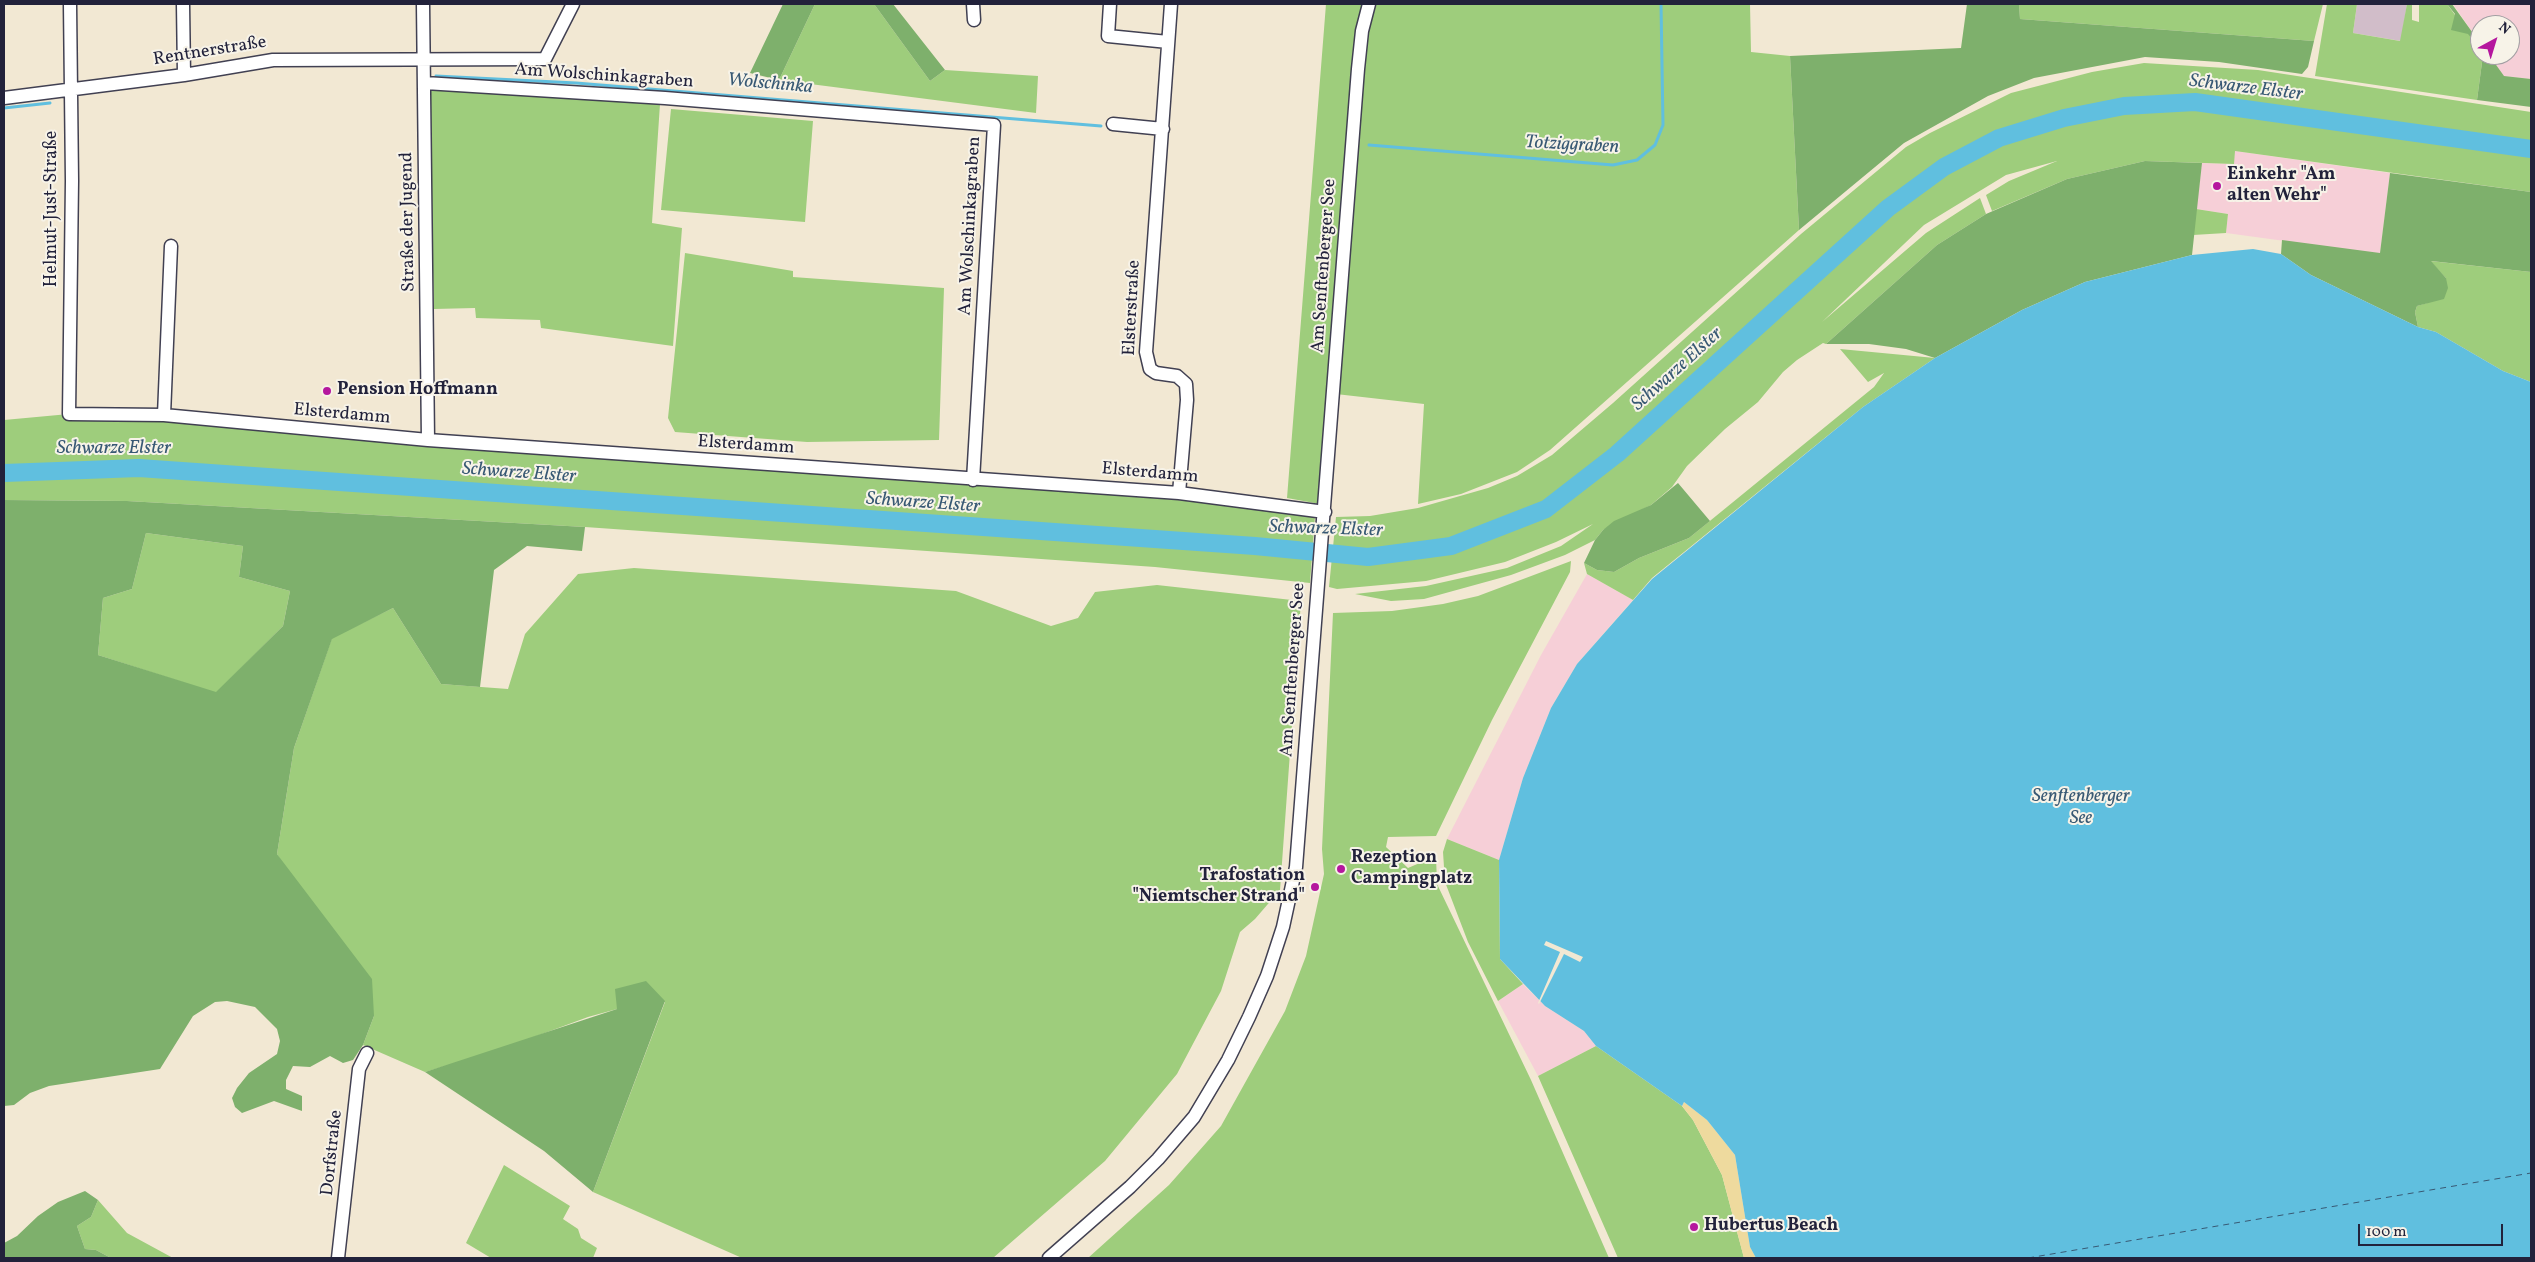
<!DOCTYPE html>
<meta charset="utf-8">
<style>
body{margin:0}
#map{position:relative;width:2535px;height:1262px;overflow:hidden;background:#f2e8d3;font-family:Vollkorn,serif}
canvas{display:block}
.frame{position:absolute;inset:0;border:5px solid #22223b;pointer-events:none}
.north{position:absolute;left:2470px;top:15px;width:50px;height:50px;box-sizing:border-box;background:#f7f3e8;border:1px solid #a29fa3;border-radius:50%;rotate:39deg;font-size:14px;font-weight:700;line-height:20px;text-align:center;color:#22223b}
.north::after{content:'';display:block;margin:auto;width:18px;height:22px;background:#b5179e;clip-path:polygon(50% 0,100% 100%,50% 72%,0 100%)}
.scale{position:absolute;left:2358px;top:1224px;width:145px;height:22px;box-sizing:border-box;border:2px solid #22223b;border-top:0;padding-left:6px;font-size:15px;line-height:18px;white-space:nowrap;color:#22223b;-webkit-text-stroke:4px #f7f3e8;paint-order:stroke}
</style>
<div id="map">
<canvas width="2535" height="1262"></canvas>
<div class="frame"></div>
<div class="north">N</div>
<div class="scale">100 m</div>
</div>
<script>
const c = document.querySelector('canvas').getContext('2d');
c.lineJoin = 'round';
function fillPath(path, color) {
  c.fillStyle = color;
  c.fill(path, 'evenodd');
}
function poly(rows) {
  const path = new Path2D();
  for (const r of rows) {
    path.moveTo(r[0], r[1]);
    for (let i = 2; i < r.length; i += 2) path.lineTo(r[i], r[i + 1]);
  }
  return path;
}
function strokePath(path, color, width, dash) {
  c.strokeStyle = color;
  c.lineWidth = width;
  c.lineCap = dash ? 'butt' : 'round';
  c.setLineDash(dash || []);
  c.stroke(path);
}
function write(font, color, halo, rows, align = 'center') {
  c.font = font + ' Vollkorn,serif';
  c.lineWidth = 4;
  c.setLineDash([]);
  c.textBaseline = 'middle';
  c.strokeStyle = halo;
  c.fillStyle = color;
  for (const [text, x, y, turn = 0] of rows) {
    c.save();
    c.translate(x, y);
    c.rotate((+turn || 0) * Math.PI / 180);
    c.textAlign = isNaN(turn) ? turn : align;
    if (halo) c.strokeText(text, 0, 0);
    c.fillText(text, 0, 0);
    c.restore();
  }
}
fillPath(poly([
 [2453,4,2531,4,2531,79,2503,76,2489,55,2510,55,2510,25,2480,25,2480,43],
 [2235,151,2390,173,2380,254,2226,233,2228,214,2196,209,2202,163,2233,164],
 [1587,574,1633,600,1577,664,1551,708,1523,778,1499,860,1447,839,1541,655],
 [1523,984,1545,1006,1584,1031,1596,1046,1538,1076,1498,1001]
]), '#f6cfd7');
fillPath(poly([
 [2357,4,2407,4,2401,41,2353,33]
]), '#d1bdc9');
fillPath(poly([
 [815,4,874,4,930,81,945,70,1038,76,1036,113,779,80],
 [1326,4,1750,4,1751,52,1790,56,1799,230,1550,450,1517,472,1461,494,1418,504,1424,404,1327,393,1320,504,1287,498],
 [2019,4,2323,4,2314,41,2020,19],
 [2327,4,2357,4,2353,33,2400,41,2407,4,2412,4,2412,20,2419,22,2419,4,2447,4,2480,49,2480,55,2483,55,2477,100,2315,76],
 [2144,63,2258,70,2531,112,2531,192,2235,151,2234,164,2145,161,2067,179,1992,211,1986,195,2009,181,2057,161,2006,175,1924,225,1822,322,1926,233,1980,198,1986,214,1937,245,1826,344,1823,343,1797,360,1783,372,1758,402,1725,429,1687,466,1672,487,1651,505,1603,530,1595,540,1565,555,1511,575,1424,599,1391,601,1355,594,1426,586,1507,568,1561,546,1593,524,1556,542,1505,562,1426,581,1337,589,1329,587,1336,517,1370,516,1418,508,1488,488,1517,476,1552,455,1613,403,1801,234,1906,147,1930,133,2011,93,2092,72],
 [428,88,660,104,652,223,682,228,673,346,541,328,540,320,476,318,475,308,434,309],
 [671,109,813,121,805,222,661,210],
 [2196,209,2228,214,2226,233,2193,235],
 [685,253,793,271,793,277,944,288,939,440,807,442,675,432,668,418],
 [2430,261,2531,272,2531,382,2503,371,2436,332,2418,327,2415,312,2417,306,2427,303,2446,278],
 [1840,349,1935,358,1863,407,1652,578,1633,600,1587,574,1584,563,1597,570,1614,572,1639,558,1689,538,1874,387,1884,373,1868,382],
 [69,414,1178,500,1315,516,1310,583,1155,567,585,527,127,501,4,500,4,420],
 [146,533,243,546,239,577,290,591,283,626,216,693,98,655,103,598,132,589],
 [1571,561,1570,572,1492,720,1436,836,1388,837,1386,847,1408,868,1436,856,1437,884,1531,1080,1609,1258,1088,1258,1169,1185,1221,1126,1285,1011,1306,956,1324,874,1322,849,1333,613,1392,611,1443,604,1478,596],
 [634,568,956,591,1051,626,1078,618,1095,592,1157,585,1301,601,1280,890,1255,919,1240,932,1221,991,1177,1074,1105,1161,993,1258,742,1258,593,1192,665,1002,617,1009,588,1017,496,1051,425,1072,363,1045,374,1016,277,854,294,748,332,638,393,608,441,684,508,689,525,634,578,574],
 [1447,839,1499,860,1500,959,1523,984,1498,1001,1468,942,1445,882,1443,852],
 [1596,1046,1682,1106,1693,1120,1722,1175,1744,1258,1618,1258,1538,1076],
 [504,1165,570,1206,563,1219,578,1229,581,1238,597,1248,593,1258,491,1258,466,1243],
 [98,1200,127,1233,173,1258,111,1258,96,1250,85,1249,77,1226,91,1217]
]), '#9ecd7c');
fillPath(poly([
 [783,4,815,4,779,80,750,73],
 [874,4,893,4,945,70,930,81],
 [1967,4,2019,4,2020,19,2314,41,2308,67,2302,74,2219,62,2145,57,2034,78,1988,96,1904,143,1799,230,1790,56,1961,48],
 [2447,4,2452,4,2480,43,2480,49,2468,34,2451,30,2455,14],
 [2483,55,2489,55,2504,76,2531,79,2531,107,2477,100],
 [2145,161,2202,163,2192,255,2085,282,2022,310,1935,358,1906,349,1869,344,1826,344,1937,245,1986,214,2067,179],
 [2390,173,2531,192,2531,272,2431,261,2446,278,2448,288,2444,299,2417,306,2415,312,2418,327,2311,275,2281,254,2282,240,2380,253],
 [1678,483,1710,521,1689,538,1639,558,1614,572,1597,570,1584,563,1595,540,1603,530,1614,521,1651,505],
 [4,500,127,501,585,527,582,551,527,546,494,570,480,687,441,684,393,608,332,639,294,748,277,854,372,979,374,1016,363,1045,353,1060,343,1063,330,1056,310,1067,293,1066,286,1080,286,1089,302,1096,302,1111,274,1101,242,1113,235,1107,232,1098,237,1088,249,1073,277,1054,280,1041,277,1029,255,1007,227,1001,215,1002,193,1016,160,1069,49,1086,30,1093,14,1105,4,1106],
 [146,533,243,546,239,577,290,591,283,626,216,692,98,655,103,598,132,589],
 [646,981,665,1001,593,1192,544,1151,425,1072,617,1009,615,989],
 [85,1191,98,1200,91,1217,77,1226,85,1249,96,1250,111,1258,4,1258,4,1243,17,1236,38,1216,58,1202]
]), '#7eb06c');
fillPath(poly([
 [1684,1102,1707,1120,1735,1155,1750,1247,1756,1258,1744,1258,1722,1175,1693,1120,1682,1106]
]), '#eeda9e');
fillPath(poly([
 [2253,249,2281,254,2311,275,2418,327,2436,332,2503,371,2531,382,2531,1258,1756,1258,1750,1247,1735,1155,1707,1120,1684,1102,1682,1106,1596,1046,1584,1031,1545,1006,1500,959,1499,860,1523,778,1551,708,1577,664,1652,579,1863,407,1935,358,2022,310,2085,282,2192,255]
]), '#60bfdf');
fillPath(poly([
 [1546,941,1583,957,1580,962,1564,954,1539,1004,1538,1003,1560,952,1544,945]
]), '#f2e8d3');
strokePath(poly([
 [436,76,576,83,1101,126],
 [4,108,50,103],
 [1369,145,1613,165,1637,160,1655,145,1663,125,1661,4]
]), '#60bfdf', 3);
strokePath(poly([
 [4,473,139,468,1255,546,1368,557,1451,546,1546,509,1617,454,1888,208,1944,167,1999,138,2064,118,2124,106,2195,102,2531,149]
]), '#60bfdf', 18);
strokePath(poly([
 [2028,1258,2531,1173]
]), '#385974', 1, [6, 5]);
const minor = poly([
 [70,4,72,181,69,414,164,415,428,440,1179,493,1325,512],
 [183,4,184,75],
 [423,4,428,440],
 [973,4,974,20],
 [1110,4,1108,36,1168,42],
 [1171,4,1146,352,1150,369,1156,373,1177,376,1186,384,1187,400,1179,493],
 [425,83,665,98,994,125,973,480],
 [4,98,184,75,273,60,545,59,573,4],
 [1113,124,1163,129],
 [164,415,171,246],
 [338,1258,359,1069,367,1053],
 [1049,1258,1130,1187,1158,1159,1194,1117,1228,1060,1249,1017,1267,976,1283,927,1296,867,1358,69,1362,31,1369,4]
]);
strokePath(minor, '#414052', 15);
strokePath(minor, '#fff', 12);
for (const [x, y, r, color] of [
 [2217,186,5,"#b5179e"],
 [327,391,5,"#b5179e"],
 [1341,869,5,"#b5179e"],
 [1315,887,5,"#b5179e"],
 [1694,1227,5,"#b5179e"]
]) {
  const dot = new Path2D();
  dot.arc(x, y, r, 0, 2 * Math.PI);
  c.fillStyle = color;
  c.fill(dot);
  strokePath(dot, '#f7f3e8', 2);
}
write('18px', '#22223b', '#f7f3e8', [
 ["Rentnerstraße",210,52,-9],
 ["Am Wolschinkagraben",604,77,4],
 ["Helmut-Just-Straße",53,209,-90],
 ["Straße der Jugend",409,222,-91],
 ["Am Wolschinkagraben",971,226,-87],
 ["Am Senftenberger See",1325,266,-86],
 ["Elsterstraße",1133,308,-87],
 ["Elsterdamm",342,415,5],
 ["Elsterdamm",746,446,4],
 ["Elsterdamm",1150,474,5],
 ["Am Senftenberger See",1294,670,-86],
 ["Dorfstraße",333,1153,-84]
]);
write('bold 18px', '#22223b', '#f7f3e8', [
 ["Einkehr \"Am",2227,176],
 ["alten Wehr\"",2227,197],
 ["Pension Hoffmann",337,391],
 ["Rezeption",1351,859],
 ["Campingplatz",1351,880],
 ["Trafostation",1305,877,"right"],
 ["\"Niemtscher Strand\"",1305,898,"right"],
 ["Hubertus Beach",1704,1227]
], 'left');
write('italic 19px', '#385974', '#f7f3e8', [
 ["Wolschinka",770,85,5],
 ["Schwarze Elster",2246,89,7],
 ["Totziggraben",1572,146,3],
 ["Schwarze Elster",1678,370,-42],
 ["Schwarze Elster",114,450],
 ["Schwarze Elster",519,474,4],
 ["Schwarze Elster",923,504,4],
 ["Schwarze Elster",1326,530,2],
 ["Senftenberger",2081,798],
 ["See",2081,820]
]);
</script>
